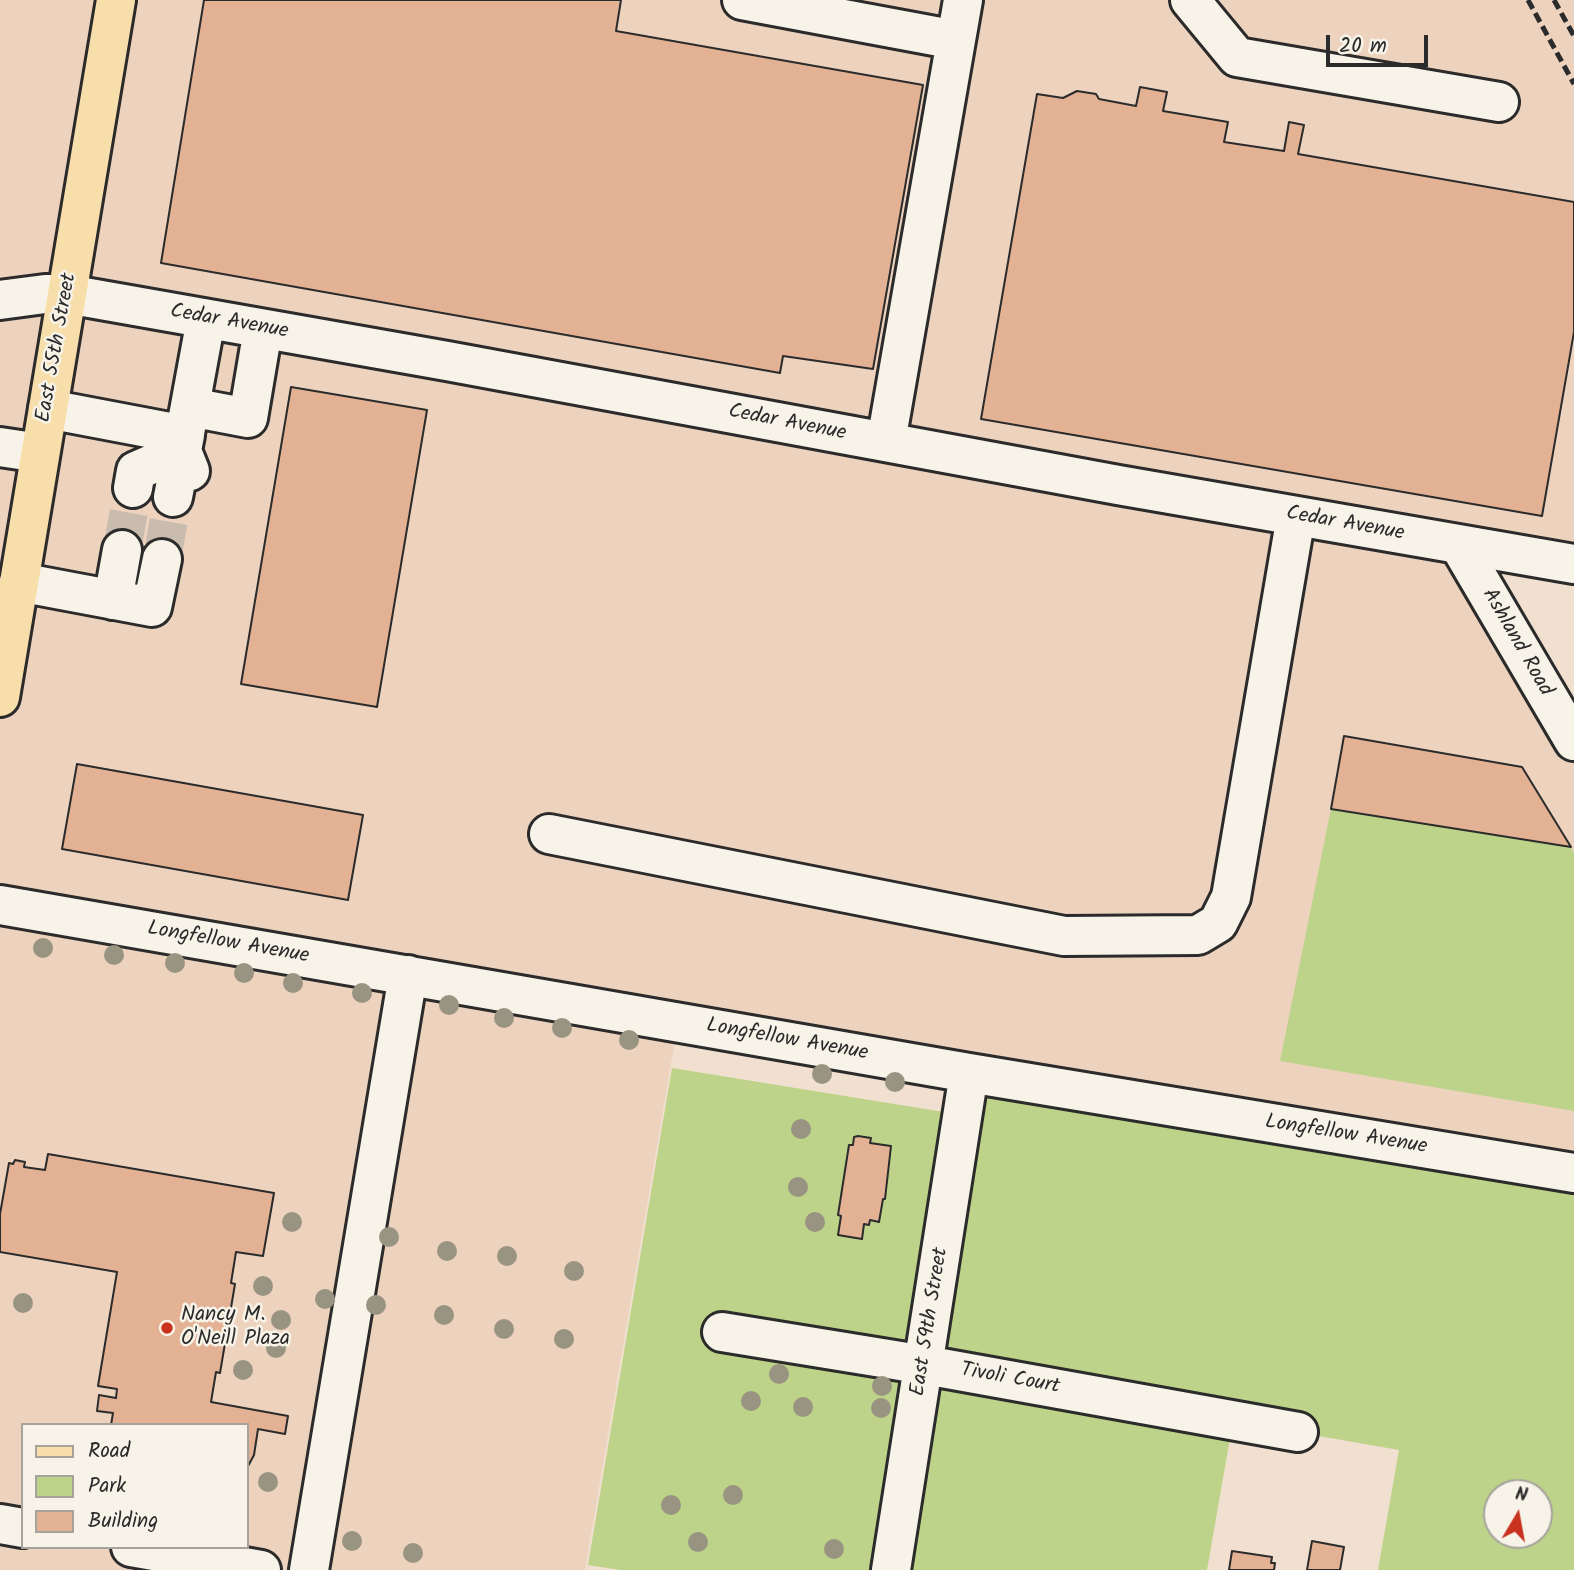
<!DOCTYPE html>
<style>
body{margin:0}
#map{position:relative;width:1574px;height:1570px;overflow:hidden;background:#f1e0cf;font-family:Kalam,sans-serif}
canvas{display:block}
.legend{position:absolute;left:21px;top:1423px;width:228px;height:126px;box-sizing:border-box;background:#f7f3e8;border:2px solid #a5a39c;margin:0;padding:9px 12px;list-style:none;font-size:21px;color:#2b2b2b}
.legend li{display:flex;align-items:center;gap:14px;height:35px}
.legend b{width:35px;border:2px solid #a5a39c}
.north{position:absolute;left:1483px;top:1479px;width:70px;height:70px;box-sizing:border-box;background:#f7f3e8;border:2px solid #a5a39c;border-radius:50%;rotate:10deg;font-size:19px;font-weight:700;line-height:28px;text-align:center;color:#2b2b2b}
.north::after{content:'';display:block;margin:auto;width:24px;height:32px;background:#c8321e;clip-path:polygon(50% 0,100% 100%,50% 72%,0 100%)}
.scale{position:absolute;left:1326px;top:35px;width:102px;height:32px;box-sizing:border-box;border:4px solid #2b2b2b;border-top:0;padding-left:9px;font-size:21px;line-height:24px;white-space:nowrap;color:#2b2b2b;-webkit-text-stroke:5px #f7f3e8;paint-order:stroke}
</style>
<div id="map">
<canvas width="1574" height="1570"></canvas>
<ul class="legend">
<li><b style="height:9px;background:#f8deab"></b>Road</li>
<li><b style="height:19px;background:#bdd389"></b>Park</li>
<li><b style="height:19px;background:#e3b295"></b>Building</li>
</ul>
<div class="north">N</div>
<div class="scale">20 m</div>
</div>
<script>
const c = document.querySelector('canvas').getContext('2d');
c.lineJoin = 'round';
function fillPath(path, color) {
  c.fillStyle = color;
  c.fill(path, 'evenodd');
}
function poly(rows) {
  const path = new Path2D();
  for (const r of rows) {
    path.moveTo(r[0], r[1]);
    for (let i = 2; i < r.length; i += 2) path.lineTo(r[i], r[i + 1]);
  }
  return path;
}
function strokePath(path, color, width, dash) {
  c.strokeStyle = color;
  c.lineWidth = width;
  c.lineCap = dash ? 'butt' : 'round';
  c.setLineDash(dash || []);
  c.stroke(path);
}
function write(font, color, halo, rows, align = 'center') {
  c.font = font + ' Kalam,sans-serif';
  c.lineWidth = 5;
  c.setLineDash([]);
  c.textBaseline = 'middle';
  c.strokeStyle = halo;
  c.fillStyle = color;
  for (const [text, x, y, turn = 0] of rows) {
    c.save();
    c.translate(x, y);
    c.rotate((+turn || 0) * Math.PI / 180);
    c.textAlign = isNaN(turn) ? turn : align;
    if (halo) c.strokeText(text, 0, 0);
    c.fillText(text, 0, 0);
    c.restore();
  }
}
fillPath(poly([
 [0,0,1574,0,1574,564,1460,545,1574,741,1574,1173,678,1022,585,1570,0,1570],
 [23,1425,247,1425,247,1547,23,1547]
]), '#edd2be');
fillPath(poly([
 [1331,809,1571,847,1574,853,1574,1111,1280,1061],
 [672,1068,950,1113,908,1375,879,1570,620,1570,588,1565],
 [969,1073,1574,1173,1574,1570,1378,1570,1399,1450,1233,1421,1207,1570,890,1570],
 [1497,1493,1539,1493,1539,1535,1497,1535]
]), '#bdd389');
const building = poly([
 [204,0,621,0,616,31,923,85,873,369,783,356,780,373,161,263,204,0],
 [1140,87,1167,92,1163,111,1228,122,1224,142,1284,151,1289,122,1304,125,1298,154,1574,202,1574,332,1542,516,981,419,1037,94,1063,98,1077,91,1096,94,1099,99,1136,106,1140,87],
 [291,387,427,410,377,707,241,684,291,387],
 [1344,736,1522,767,1571,847,1331,809,1344,736],
 [77,764,363,815,348,900,62,849,77,764],
 [858,1136,871,1138,870,1143,891,1146,885,1199,883,1199,879,1222,870,1220,869,1225,864,1224,862,1239,838,1235,841,1216,838,1215,849,1145,853,1145,854,1137,858,1136],
 [48,1154,274,1193,263,1256,236,1252,231,1283,235,1284,220,1373,216,1372,211,1402,288,1416,285,1434,258,1429,254,1455,247,1468,247,1425,111,1425,113,1413,97,1411,99,1395,116,1398,117,1389,98,1386,117,1272,0,1252,0,1214,9,1163,13,1164,15,1160,25,1162,24,1167,45,1170,48,1154],
 [1312,1541,1344,1547,1340,1570,1307,1570,1312,1541],
 [1232,1551,1272,1557,1271,1563,1275,1563,1274,1570,1229,1570,1232,1551]
]);
fillPath(building, '#e3b295');
strokePath(building, '#2b2b2b', 2);
strokePath(poly([
 [122,550,133,488],
 [162,559,173,497]
]), '#c9bcae', 38, [38, 19]);
const minor = poly([
 [742,0,956,40],
 [1190,0,1237,57,1499,102],
 [0,300,45,294,67,294,447,361,1118,485,1574,564],
 [190,407,248,418,263,329],
 [48,409,185,435,173,497],
 [185,433,206,319],
 [886,442,963,0],
 [0,447,40,453],
 [133,488,136,471,182,451,190,471],
 [1459,545,1574,741],
 [19,582,152,607,162,559],
 [113,600,122,550],
 [549,834,1064,936,1198,935,1218,923,1231,897,1296,516],
 [0,905,969,1073,1574,1173],
 [722,1332,925,1365,1298,1432],
 [0,1524,23,1528],
 [131,1547,261,1570],
 [309,1570,408,975],
 [891,1570,969,1073]
]);
const major = poly([
 [0,697,116,0]
]);
strokePath(minor, '#2b2b2b', 44);
strokePath(major, '#2b2b2b', 44);
strokePath(minor, '#f7f3e8', 38);
strokePath(major, '#f8deab', 38);
strokePath(poly([
 [1528,0,1574,84],
 [1554,0,1574,36]
]), '#2b2b2b', 5, [10, 5]);
c.fillStyle = '#989481';
for (const [x, y] of [
 [43,948],
 [114,955],
 [175,963],
 [244,973],
 [293,983],
 [362,993],
 [449,1005],
 [504,1018],
 [562,1028],
 [629,1040],
 [822,1074],
 [895,1082],
 [801,1129],
 [798,1187],
 [292,1222],
 [815,1222],
 [389,1237],
 [447,1251],
 [507,1256],
 [574,1271],
 [263,1286],
 [325,1299],
 [23,1303],
 [376,1305],
 [444,1315],
 [281,1320],
 [504,1329],
 [564,1339],
 [276,1348],
 [243,1370],
 [779,1374],
 [882,1386],
 [751,1401],
 [803,1407],
 [881,1408],
 [268,1482],
 [733,1495],
 [671,1505],
 [352,1541],
 [698,1542],
 [834,1549],
 [413,1553]
]) {
  c.beginPath();
  c.arc(x, y, 10, 0, 2 * Math.PI);
  c.fill();
}
for (const [x, y, r, color] of [
 [167,1328,7,"#c8321e"]
]) {
  const dot = new Path2D();
  dot.arc(x, y, r, 0, 2 * Math.PI);
  c.fillStyle = color;
  c.fill(dot);
  strokePath(dot, '#f7f3e8', 2.5);
}
write('21px', '#2b2b2b', '#f7f3e8', [
 ["Cedar Avenue",229,323,10],
 ["East 55th Street",58,348,-80],
 ["Cedar Avenue",787,424,11],
 ["Cedar Avenue",1345,525,10],
 ["Ashland Road",1516,643,60],
 ["Longfellow Avenue",228,944,10],
 ["Longfellow Avenue",787,1041,10],
 ["Longfellow Avenue",1346,1136,9],
 ["East 59th Street",931,1322,-81],
 ["Tivoli Court",1010,1380,10]
]);
write('21px', '#2b2b2b', '#f7f3e8', [
 ["Nancy M.",181,1316],
 ["O'Neill Plaza",181,1340]
], 'left');
</script>
